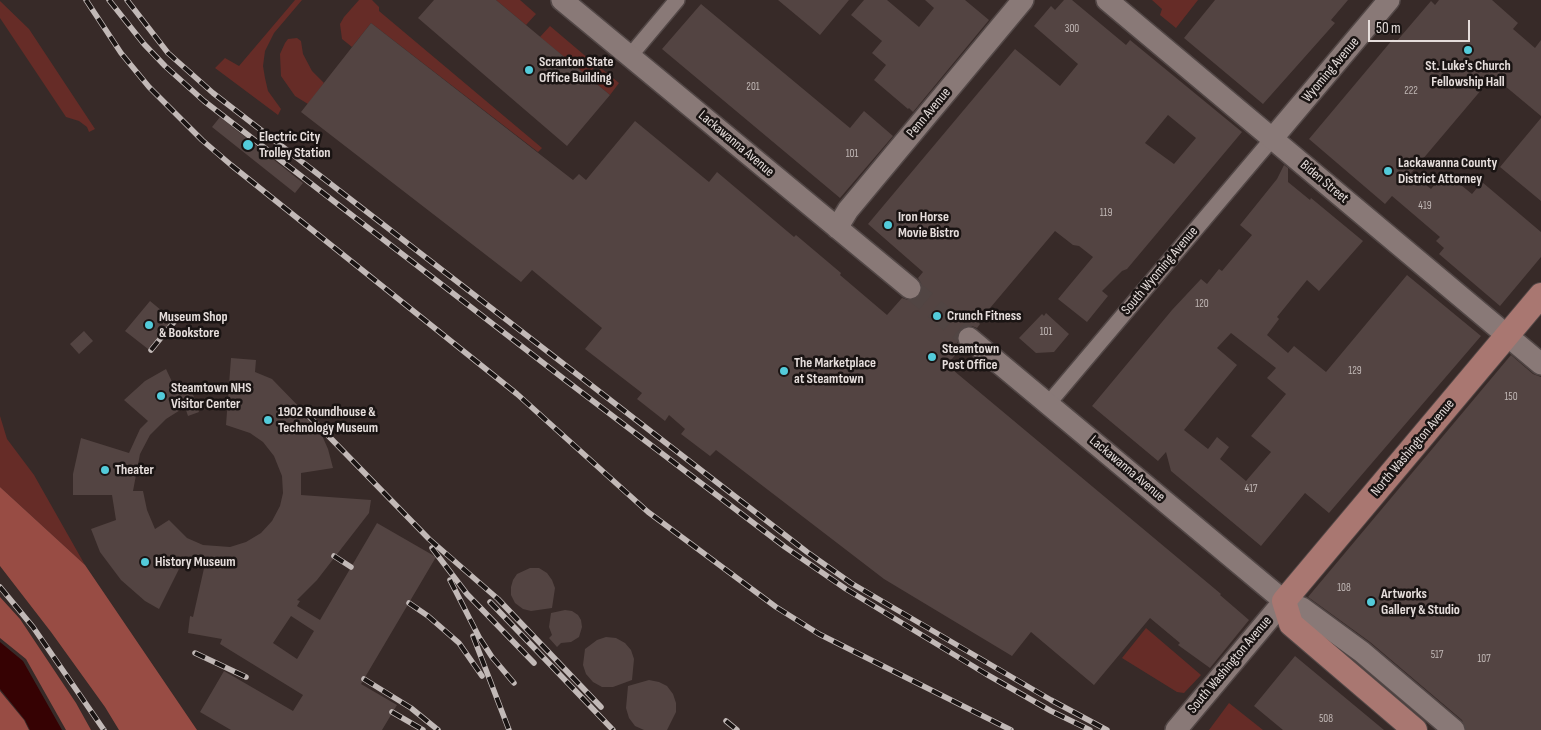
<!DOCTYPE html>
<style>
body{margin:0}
#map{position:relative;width:1541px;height:730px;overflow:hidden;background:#372a28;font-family:"Sofia Sans Condensed",sans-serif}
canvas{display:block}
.scale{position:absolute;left:1368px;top:20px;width:102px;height:22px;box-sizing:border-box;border:2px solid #e5dddb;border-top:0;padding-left:6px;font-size:15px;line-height:18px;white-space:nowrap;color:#e5dddb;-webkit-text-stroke:4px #1a1413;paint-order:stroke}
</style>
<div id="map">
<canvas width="1541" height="730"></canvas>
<div class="scale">50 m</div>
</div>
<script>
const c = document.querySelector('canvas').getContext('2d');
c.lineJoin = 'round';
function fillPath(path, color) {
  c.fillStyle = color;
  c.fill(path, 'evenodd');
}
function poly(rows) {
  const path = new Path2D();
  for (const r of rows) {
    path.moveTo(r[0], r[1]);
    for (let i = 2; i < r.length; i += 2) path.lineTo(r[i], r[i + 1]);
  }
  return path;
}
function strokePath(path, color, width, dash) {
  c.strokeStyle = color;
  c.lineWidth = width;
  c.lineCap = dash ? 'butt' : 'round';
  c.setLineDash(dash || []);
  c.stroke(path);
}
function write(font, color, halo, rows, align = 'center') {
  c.font = font + ' "Sofia Sans Condensed",sans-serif';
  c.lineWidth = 5;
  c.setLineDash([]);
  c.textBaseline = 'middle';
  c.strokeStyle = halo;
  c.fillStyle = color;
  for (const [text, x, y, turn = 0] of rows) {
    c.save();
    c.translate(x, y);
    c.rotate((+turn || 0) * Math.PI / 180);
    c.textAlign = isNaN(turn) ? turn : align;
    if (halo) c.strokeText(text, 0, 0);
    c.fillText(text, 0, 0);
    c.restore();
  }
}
fillPath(poly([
 [295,0,302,0,274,33,265,51,263,66,265,78,268,91,281,109,278,115,215,68,225,58,239,66],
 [359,0,372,0,379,7,379,11,542,148,538,152,371,23,352,47,342,39,340,24,344,17],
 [496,0,520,0,536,14,526,25],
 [1152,0,1198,0,1176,28,1160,15,1162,9],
 [0,1,29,29,95,129,89,132,87,127,79,121,66,117,0,18],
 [550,26,596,65,587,76,540,37],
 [297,38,301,41,303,54,312,71,324,83,308,104,295,96,281,76,280,54,285,43,288,39],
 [601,68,619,83,610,95,591,79],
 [0,416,7,439,34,475,85,565,0,487],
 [1146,628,1201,675,1184,693,1177,692,1122,658],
 [1229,703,1263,730,1209,730]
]), '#662c27');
fillPath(poly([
 [0,487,85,565,197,730,119,730,105,707,51,632,0,566],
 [0,597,20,619,76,703,91,730,66,730,26,659,0,638],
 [0,691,24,720,29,730,0,730]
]), '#984c44');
fillPath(poly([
 [0,642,23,661,62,730,30,730,25,720,0,689]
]), '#360203');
fillPath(poly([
 [434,0,496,0,610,95,567,146,418,18],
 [778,0,849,0,820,35],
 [864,0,887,0,919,27,934,8,925,0,965,0,989,20,913,112,909,108,908,109,874,80,886,65,872,53,882,41,851,15],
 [1064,0,1072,0,1126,45,1130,40,1242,132,1127,269,1122,271,1102,291,1108,296,1087,322,1058,299,1093,257,1079,246,1073,245,1055,231,985,314,979,323,980,324,977,328,972,326,965,326,959,330,957,335,957,342,961,348,947,365,1221,594,1220,595,1249,620,1210,668,1178,645,1180,643,1150,618,1094,685,1031,632,1012,656,884,579,716,450,710,456,681,434,685,429,669,415,665,421,637,399,642,393,585,349,602,328,532,270,521,282,301,112,371,23,573,180,579,174,586,180,635,121,709,182,717,172,794,237,796,235,841,273,840,275,887,315,902,298,908,300,915,299,919,296,922,290,921,283,918,278,923,272,868,224,1015,49,1060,86,1078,64,1034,26,1051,6,1055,10],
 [1168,115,1196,138,1174,164,1145,143],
 [1215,0,1348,0,1331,20,1335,23,1263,104,1184,38],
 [1439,0,1492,0,1518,23,1513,29,1535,48,1541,40,1541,116,1493,76,1411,173,1431,189,1445,172,1472,194,1482,182,1541,232,1541,257,1500,306,1439,254,1444,248,1436,241,1440,237,1392,196,1385,204,1309,139,1393,39,1396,42,1431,1,1435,5],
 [701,4,850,128,864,111,893,136,840,198,662,49],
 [220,117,303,183,295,193,212,127],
 [1541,118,1541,201,1500,167],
 [1284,165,1288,168,1288,182,1310,200,1311,198,1363,241,1319,291,1307,280,1277,317,1279,319,1267,335,1288,353,1294,346,1326,372,1407,275,1481,336,1329,513,1305,493,1261,546,1171,471,1166,452,1158,461,1092,406,1172,310,1201,279,1207,284,1219,269,1222,271,1252,235,1240,225,1277,179],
 [1231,333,1276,368,1267,378,1286,394,1251,436,1271,452,1246,481,1220,459,1229,447,1217,437,1208,449,1184,430,1237,365,1217,348],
 [150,301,173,320,148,349,125,331],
 [1046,313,1069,334,1054,352,1036,353,1019,338,1042,314,1044,316],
 [84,331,93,341,79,354,70,344],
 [1511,355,1533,374,1541,377,1541,730,1466,730,1462,720,1370,642,1308,597],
 [231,358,256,360,255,372,272,379,306,414,314,426,316,425,320,431,328,449,333,468,301,473,301,495,371,500,369,513,317,580,297,600,300,601,297,606,320,620,377,523,436,557,361,684,397,705,382,730,231,730,200,712,224,671,293,711,303,695,220,644,222,639,188,633,190,616,193,617,205,564,185,557,159,609,145,601,121,580,100,552,91,529,116,520,112,495,73,495,73,474,81,438,129,453,140,429,148,421,124,400,145,381,166,369,175,388,189,383,199,412,188,416,185,407,166,419,150,435,140,454,133,491,143,491,147,510,155,529,169,520,187,538,203,545,230,547,246,542,261,533,272,521,280,506,283,493,282,476,274,456,263,442,250,433,226,425],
 [291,616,314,631,297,659,273,643],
 [530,568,539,568,547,573,552,580,555,588,552,608,531,611,523,609,515,603,511,595,511,587,513,580,517,574],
 [565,610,572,611,578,615,581,620,582,627,579,637,571,642,561,643,557,647,549,638,552,635,549,627,551,613],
 [606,637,616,638,625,643,631,650,634,659,632,680,613,687,602,687,593,682,586,674,583,665,585,649,597,640],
 [1295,656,1307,666,1384,730,1283,730,1254,706],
 [649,680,659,682,667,686,673,694,676,703,676,712,667,730,644,730,635,726,629,718,626,708,628,686]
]), '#534442');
strokePath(poly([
 [910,288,969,338]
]), '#514543', 21, [21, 11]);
const street = poly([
 [630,56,677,0],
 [1048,404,1272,139]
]);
const secondary = poly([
 [562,0,910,288],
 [1107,0,1541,364],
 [1272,139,1389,0],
 [837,228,848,210,1023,0],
 [969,338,1284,601,1302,608,1362,652,1454,730],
 [1176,730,1284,601]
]);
const primary = poly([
 [1415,730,1291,624,1284,601,1541,295]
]);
strokePath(street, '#524746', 18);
strokePath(secondary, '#524746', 24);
strokePath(primary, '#524746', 26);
strokePath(street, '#897977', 15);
strokePath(secondary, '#897977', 21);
strokePath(primary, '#a97771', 24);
const rail = poly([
 [86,0,121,53,149,87,202,140,231,165,517,394,648,512,776,607,819,634,1011,730],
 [109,0,144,44,165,66,204,101,564,379,785,547,846,589,986,674,1051,711,1090,730],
 [127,0,168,53,213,93,807,552,851,583,1051,700,1107,730],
 [151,350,174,322],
 [306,413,429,539,498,599,601,707],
 [432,548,467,594,534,663],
 [334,556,351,567],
 [450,580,479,637,492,657,514,683],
 [0,587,33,627,104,730],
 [490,602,613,730],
 [409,603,428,616,459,643,482,676],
 [473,636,509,730],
 [195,653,246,677],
 [364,679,411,708,438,730],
 [392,712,423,730],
 [726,721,737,730]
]);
strokePath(rail, '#c2b9b7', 5.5);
strokePath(rail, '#1a1413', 4, [11]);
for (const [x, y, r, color] of [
 [1468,50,5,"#53cbda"],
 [529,70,5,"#53cbda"],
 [248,145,6,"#53cbda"],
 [1388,171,5,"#53cbda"],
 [888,225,5,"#53cbda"],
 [937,316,5,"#53cbda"],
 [149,325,5,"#53cbda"],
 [932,357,5,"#53cbda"],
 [784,371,5,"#53cbda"],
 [161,396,5,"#53cbda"],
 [268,420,5,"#53cbda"],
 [105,470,5,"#53cbda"],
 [145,562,5,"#53cbda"],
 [1371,602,5,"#53cbda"]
]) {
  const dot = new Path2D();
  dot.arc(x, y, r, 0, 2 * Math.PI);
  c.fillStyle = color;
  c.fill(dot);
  strokePath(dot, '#1a1413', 2);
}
write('11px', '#c0b7b5', null, [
 ["300",1072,29],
 ["201",753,87],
 ["222",1411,91],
 ["101",852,154],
 ["419",1425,206],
 ["119",1106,213],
 ["120",1202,304],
 ["101",1046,332],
 ["129",1355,371],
 ["150",1511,397],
 ["417",1251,489],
 ["108",1344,588],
 ["517",1437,655],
 ["107",1484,659],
 ["508",1326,719]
]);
write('bold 14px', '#e5dddb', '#1a1413', [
 ["Scranton State",539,62],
 ["Office Building",539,78],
 ["St. Luke's Church",1468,66,"center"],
 ["Fellowship Hall",1468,82,"center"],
 ["Electric City",259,137],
 ["Trolley Station",259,153],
 ["Lackawanna County",1398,163],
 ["District Attorney",1398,179],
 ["Iron Horse",898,217],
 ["Movie Bistro",898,233],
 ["Crunch Fitness",947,316],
 ["Museum Shop",159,317],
 ["& Bookstore",159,333],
 ["Steamtown",942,349],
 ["Post Office",942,365],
 ["The Marketplace",794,363],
 ["at Steamtown",794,379],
 ["Steamtown NHS",171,388],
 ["Visitor Center",171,404],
 ["1902 Roundhouse &",278,412],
 ["Technology Museum",278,428],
 ["Theater",115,470],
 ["History Museum",155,562],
 ["Artworks",1381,594],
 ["Gallery & Studio",1381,610]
], 'left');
write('14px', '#e5dddb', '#1a1413', [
 ["Wyoming Avenue",1331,70,-50],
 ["Penn Avenue",929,113,-50],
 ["Lackawanna Avenue",736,144,40],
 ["Biden Street",1324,182,40],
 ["South Wyoming Avenue",1160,271,-50],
 ["North Washington Avenue",1413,448,-50],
 ["Lackawanna Avenue",1127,469,40],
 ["South Washington Avenue",1230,665,-50]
]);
</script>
